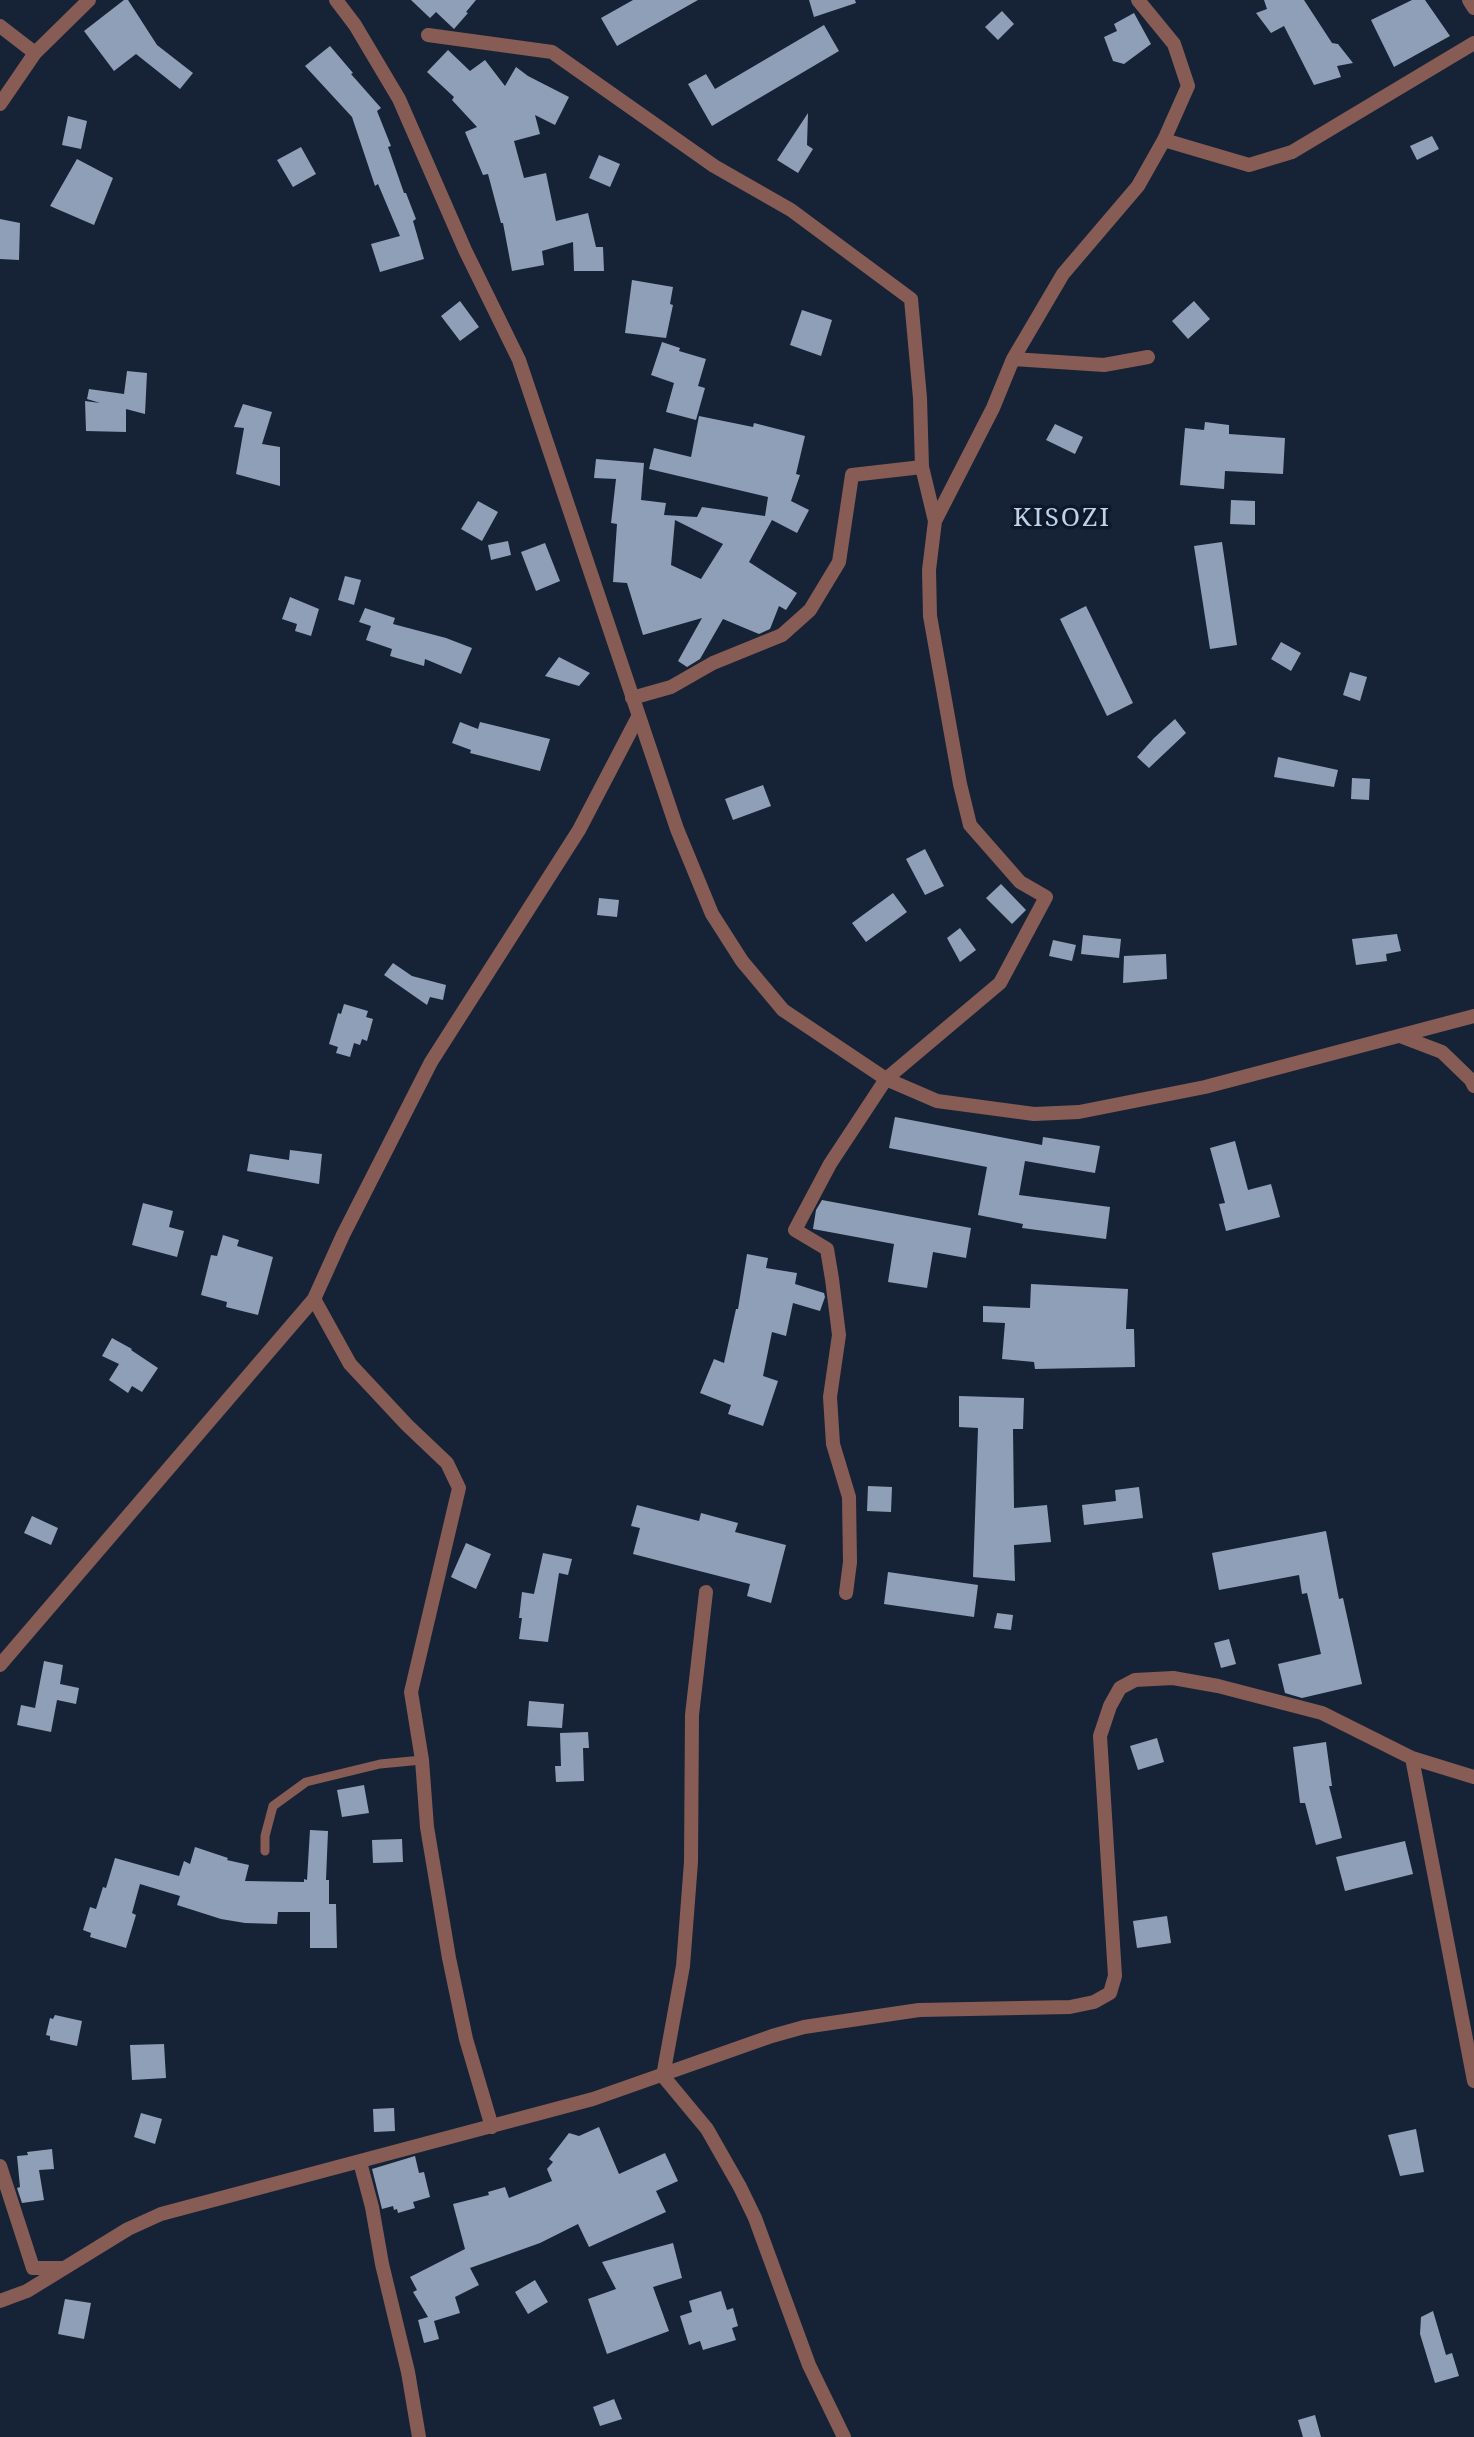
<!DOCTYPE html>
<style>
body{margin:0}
canvas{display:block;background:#162235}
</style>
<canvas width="1474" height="2437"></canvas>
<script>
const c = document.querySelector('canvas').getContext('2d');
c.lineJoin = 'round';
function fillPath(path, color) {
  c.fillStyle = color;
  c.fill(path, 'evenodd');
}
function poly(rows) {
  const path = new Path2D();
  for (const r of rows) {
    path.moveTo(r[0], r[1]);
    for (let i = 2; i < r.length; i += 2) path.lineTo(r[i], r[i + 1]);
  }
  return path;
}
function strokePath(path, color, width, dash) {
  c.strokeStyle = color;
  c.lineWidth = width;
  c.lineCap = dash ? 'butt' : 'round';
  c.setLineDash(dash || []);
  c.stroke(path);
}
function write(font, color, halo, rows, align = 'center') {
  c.font = font + ' "Noto Serif",serif';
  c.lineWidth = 7;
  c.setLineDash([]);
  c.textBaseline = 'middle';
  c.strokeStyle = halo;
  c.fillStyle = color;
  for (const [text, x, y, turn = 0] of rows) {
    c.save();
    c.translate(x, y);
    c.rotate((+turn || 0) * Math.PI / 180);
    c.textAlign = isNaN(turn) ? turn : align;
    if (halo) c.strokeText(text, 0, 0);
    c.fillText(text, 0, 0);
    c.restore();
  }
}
fillPath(poly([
 [124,0,128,0,157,45,193,73,180,89,136,54,114,71,84,31],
 [411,0,476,0,466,12,468,13,454,29,436,12,430,18],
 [633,0,698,0,617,46,601,18],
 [809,0,855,0,856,3,814,17],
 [1264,0,1304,0,1332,43,1338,44,1353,63,1337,66,1341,77,1314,85,1284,26,1271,33,1256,13,1267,9],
 [1412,0,1425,0,1450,36,1394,67,1371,20],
 [1002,11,1014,24,998,40,985,27],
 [1134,13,1151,44,1124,64,1113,61,1104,37,1117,31,1114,24],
 [824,25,839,51,712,126,688,84,706,74,715,89],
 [330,46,353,73,351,74,381,108,377,111,391,146,388,147,404,193,406,193,416,219,413,221,424,259,380,272,371,244,400,236,378,184,375,186,352,117,305,66],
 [448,50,470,71,485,60,505,86,516,67,528,76,569,97,555,125,535,115,540,134,514,141,524,178,546,173,556,221,588,213,596,247,603,247,604,271,574,271,573,242,542,251,544,265,512,271,503,223,501,223,488,174,483,175,465,132,477,127,452,100,454,97,427,72],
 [808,113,807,145,813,149,798,173,777,160],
 [68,116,87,121,81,149,62,145],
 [1432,136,1439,149,1417,160,1410,146],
 [301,147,316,174,293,187,277,160],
 [599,155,620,164,610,187,589,178],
 [77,159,113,178,94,225,50,206],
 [0,219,20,223,19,260,0,259],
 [632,280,673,287,670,304,673,305,666,338,625,333],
 [460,301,479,327,460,341,441,316],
 [1194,301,1210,319,1188,339,1172,321],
 [802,310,832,320,821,356,790,345],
 [662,342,680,348,679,351,706,359,698,386,705,388,696,420,666,412,674,383,651,375],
 [127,371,147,373,145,414,126,409,126,432,86,431,85,401,100,403,87,399,89,389,124,394],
 [243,404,272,412,262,444,280,447,280,486,236,474,244,428,234,427],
 [699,416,753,427,754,423,805,436,796,474,800,475,791,501,809,510,797,533,772,520,749,562,797,593,786,610,779,606,770,629,759,634,723,619,700,659,687,667,678,661,702,618,643,635,627,583,613,582,617,524,611,523,616,479,594,478,596,459,644,463,641,500,666,503,664,515,697,517,702,507,765,516,768,497,649,469,654,448,691,457],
 [675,520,723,544,701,579,671,565],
 [1205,422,1229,425,1229,434,1285,438,1283,474,1225,471,1224,489,1180,485,1185,428,1204,430],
 [1055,424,1083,437,1075,454,1046,440],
 [1231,500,1255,501,1255,525,1230,524],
 [478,501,498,512,482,541,461,529],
 [508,541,511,555,491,560,488,545],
 [1222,542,1237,645,1210,649,1194,546],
 [545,543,560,581,536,591,521,552],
 [345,576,361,580,354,605,338,600],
 [290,597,319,609,311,636,295,631,297,624,282,619],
 [1086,606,1133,703,1107,716,1060,619],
 [365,608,395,618,393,624,446,638,472,648,461,674,425,659,424,666,390,656,392,649,366,640,371,626,359,622],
 [1281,642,1301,653,1291,671,1271,659],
 [559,657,590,673,579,686,545,676],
 [1350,672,1367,677,1360,701,1343,695],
 [1175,719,1186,733,1149,768,1137,757,1154,738],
 [460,722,478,729,480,722,550,739,540,771,470,753,471,750,452,743],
 [1278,757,1338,770,1334,787,1274,777],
 [1352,778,1370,779,1369,800,1351,799],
 [763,785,771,806,733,820,725,799],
 [925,849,944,886,925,895,906,859],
 [1001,884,1026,910,1012,924,986,898],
 [893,893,907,912,866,942,852,923],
 [599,898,619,900,617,917,597,915],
 [960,928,976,950,960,962,947,938],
 [1397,934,1401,951,1386,954,1387,961,1356,965,1352,939],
 [1083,935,1121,939,1119,958,1081,954],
 [1053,940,1076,945,1072,961,1049,956],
 [1166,954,1167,979,1123,983,1124,956],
 [393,963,412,976,446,985,443,1000,430,997,427,1005,384,975],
 [344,1004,368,1011,366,1017,373,1019,367,1041,362,1039,360,1045,354,1043,350,1057,336,1053,338,1047,329,1044,338,1013,341,1014],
 [895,1117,1042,1145,1043,1137,1100,1146,1095,1173,1025,1161,1019,1195,1110,1207,1106,1239,1022,1228,1023,1224,978,1215,987,1167,889,1148],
 [1235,1141,1248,1190,1271,1184,1280,1217,1226,1231,1219,1204,1225,1203,1210,1148],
 [290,1150,322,1154,319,1184,247,1171,250,1154,289,1160],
 [822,1200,971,1228,966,1258,933,1252,927,1288,888,1282,894,1244,813,1229,816,1210],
 [143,1203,173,1211,169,1227,184,1231,177,1257,132,1245],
 [223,1235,239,1240,237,1246,273,1257,258,1315,226,1307,227,1302,201,1295,211,1255,217,1256],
 [747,1254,768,1258,766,1268,797,1273,795,1284,824,1293,825,1297,820,1311,793,1303,786,1336,772,1332,763,1376,778,1381,763,1426,728,1414,731,1405,700,1393,714,1359,724,1363,736,1309,738,1309],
 [1031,1284,1128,1289,1126,1329,1134,1329,1135,1367,1035,1369,1034,1362,1002,1359,1005,1323,983,1322,983,1306,1030,1308],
 [112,1338,132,1349,131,1350,158,1368,142,1392,132,1386,128,1393,109,1380,119,1364,102,1356],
 [959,1396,1024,1398,1023,1429,1013,1429,1014,1508,1047,1505,1051,1542,1014,1545,1015,1581,973,1577,978,1428,959,1427],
 [868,1486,892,1487,891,1512,867,1511],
 [1139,1487,1143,1518,1084,1525,1082,1505,1116,1501,1115,1490],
 [637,1505,699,1521,701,1513,738,1523,735,1532,786,1545,771,1603,747,1596,750,1584,633,1554,640,1528,631,1526],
 [32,1516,58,1528,51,1545,24,1533],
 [1326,1531,1339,1599,1343,1598,1362,1684,1302,1698,1285,1693,1278,1664,1321,1654,1307,1593,1302,1594,1299,1575,1219,1590,1212,1553],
 [466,1543,491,1554,476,1589,451,1577],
 [543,1553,572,1559,568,1575,559,1573,548,1642,519,1639,522,1618,519,1618,522,1592,534,1594],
 [888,1572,978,1585,974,1617,884,1604],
 [997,1613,1013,1615,1011,1630,994,1628],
 [1229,1639,1236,1664,1221,1668,1214,1643],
 [44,1661,63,1665,60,1684,79,1688,76,1704,57,1700,51,1732,17,1725,21,1705,35,1708],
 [529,1701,564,1704,562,1728,527,1726],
 [588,1732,589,1748,583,1748,584,1781,556,1782,555,1766,561,1766,560,1733],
 [1157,1738,1164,1762,1138,1770,1130,1746],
 [1326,1742,1332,1786,1329,1786,1342,1838,1316,1845,1305,1803,1300,1803,1293,1747],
 [364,1785,369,1813,342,1817,337,1790],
 [310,1830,328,1831,326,1880,329,1880,329,1904,336,1904,337,1948,310,1948,310,1912,278,1912,277,1924,245,1923,221,1919,177,1905,180,1896,140,1884,132,1913,136,1915,126,1948,90,1937,91,1933,83,1930,90,1907,96,1909,103,1887,106,1888,115,1858,179,1876,184,1861,190,1864,195,1847,228,1858,227,1860,249,1865,245,1881,304,1882,304,1879,307,1880],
 [402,1839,403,1862,373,1863,372,1840],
 [1405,1841,1413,1874,1345,1891,1336,1857],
 [1167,1916,1171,1943,1137,1948,1133,1921],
 [55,2015,82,2021,77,2046,50,2040,50,2036,46,2035,50,2018,53,2019],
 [164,2044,166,2078,132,2080,130,2045],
 [394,2108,395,2131,374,2132,373,2109],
 [141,2113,162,2119,155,2144,134,2137],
 [599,2127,619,2174,665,2153,678,2181,656,2191,666,2212,589,2247,578,2224,540,2243,470,2268,479,2285,455,2297,460,2313,434,2321,439,2339,424,2343,418,2320,428,2317,413,2292,417,2290,410,2277,465,2249,453,2204,489,2195,488,2192,505,2187,509,2198,552,2181,547,2169,553,2162,549,2159,569,2133,579,2136],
 [1416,2129,1424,2172,1400,2176,1388,2135],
 [52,2149,54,2169,39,2170,44,2200,22,2203,17,2188,20,2187,17,2156,28,2155,27,2152],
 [415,2156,419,2173,424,2172,430,2197,413,2202,415,2208,398,2213,397,2209,394,2210,393,2206,382,2209,372,2169],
 [673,2243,682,2278,653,2287,669,2331,607,2354,588,2299,616,2289,602,2262],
 [535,2280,548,2302,528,2314,515,2292],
 [721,2291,727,2310,733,2308,738,2326,732,2328,736,2340,703,2350,700,2341,689,2345,680,2316,692,2312,689,2301],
 [65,2299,91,2303,84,2339,58,2334],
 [1433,2311,1446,2355,1452,2353,1459,2376,1435,2383,1420,2334,1421,2317],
 [614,2399,622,2419,600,2426,593,2407],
 [1315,2415,1321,2437,1303,2437,1298,2420]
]), '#8f9fb7');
strokePath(poly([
 [265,1851,265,1836,273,1806,306,1782,380,1764,422,1760]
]), '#865c55', 9);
strokePath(poly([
 [1469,0,1474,8],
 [0,26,35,53],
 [428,35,552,52,714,166,791,210,911,299,920,398,922,467,935,521],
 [0,104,35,53,89,0],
 [1164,140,1249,165,1292,152,1474,43],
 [1013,359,1104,365,1148,357],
 [632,698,671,687,713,663,782,635,810,610,839,562,852,475,922,467],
 [1400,1036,1442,1052,1471,1080,1474,1086],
 [314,1299,350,1364,407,1425,447,1463,459,1488,411,1692,422,1760,427,1827,449,1958,466,2039,492,2127],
 [706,1592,692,1715,691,1862,683,1966,663,2076,707,2129,740,2187,755,2218,809,2365,844,2437],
 [846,1593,850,1562,849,1497,833,1444,830,1397,839,1335,832,1279,827,1249,795,1230,830,1164,886,1079,1000,983,1046,897,1020,882,970,825,960,784,930,616,929,570,935,521,993,408,1013,359,1063,274,1138,186,1164,140,1188,86,1174,44,1138,0],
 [0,1665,314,1299,343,1235,431,1062,579,830,638,717],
 [1412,1758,1474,2081],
 [360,2162,372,2207,382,2264,408,2372,419,2437],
 [0,2166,33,2268,64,2268],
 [0,2301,27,2291,128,2229,161,2214,593,2099,772,2036,804,2027,919,2010,1070,2007,1094,2002,1110,1993,1115,1976,1100,1736,1110,1706,1120,1688,1135,1680,1173,1678,1218,1686,1322,1713,1412,1758,1474,1777]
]), '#865c55', 14);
strokePath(poly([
 [336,0,355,25,399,99,465,250,519,360,677,829,712,914,742,961,783,1010,886,1079,937,1101,1034,1114,1079,1112,1205,1087,1474,1016]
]), '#865c55', 14);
c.letterSpacing = '2px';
write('26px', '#bfd0e9', '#0d192a', [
 ["KISOZI",1062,519]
]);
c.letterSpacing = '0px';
</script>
